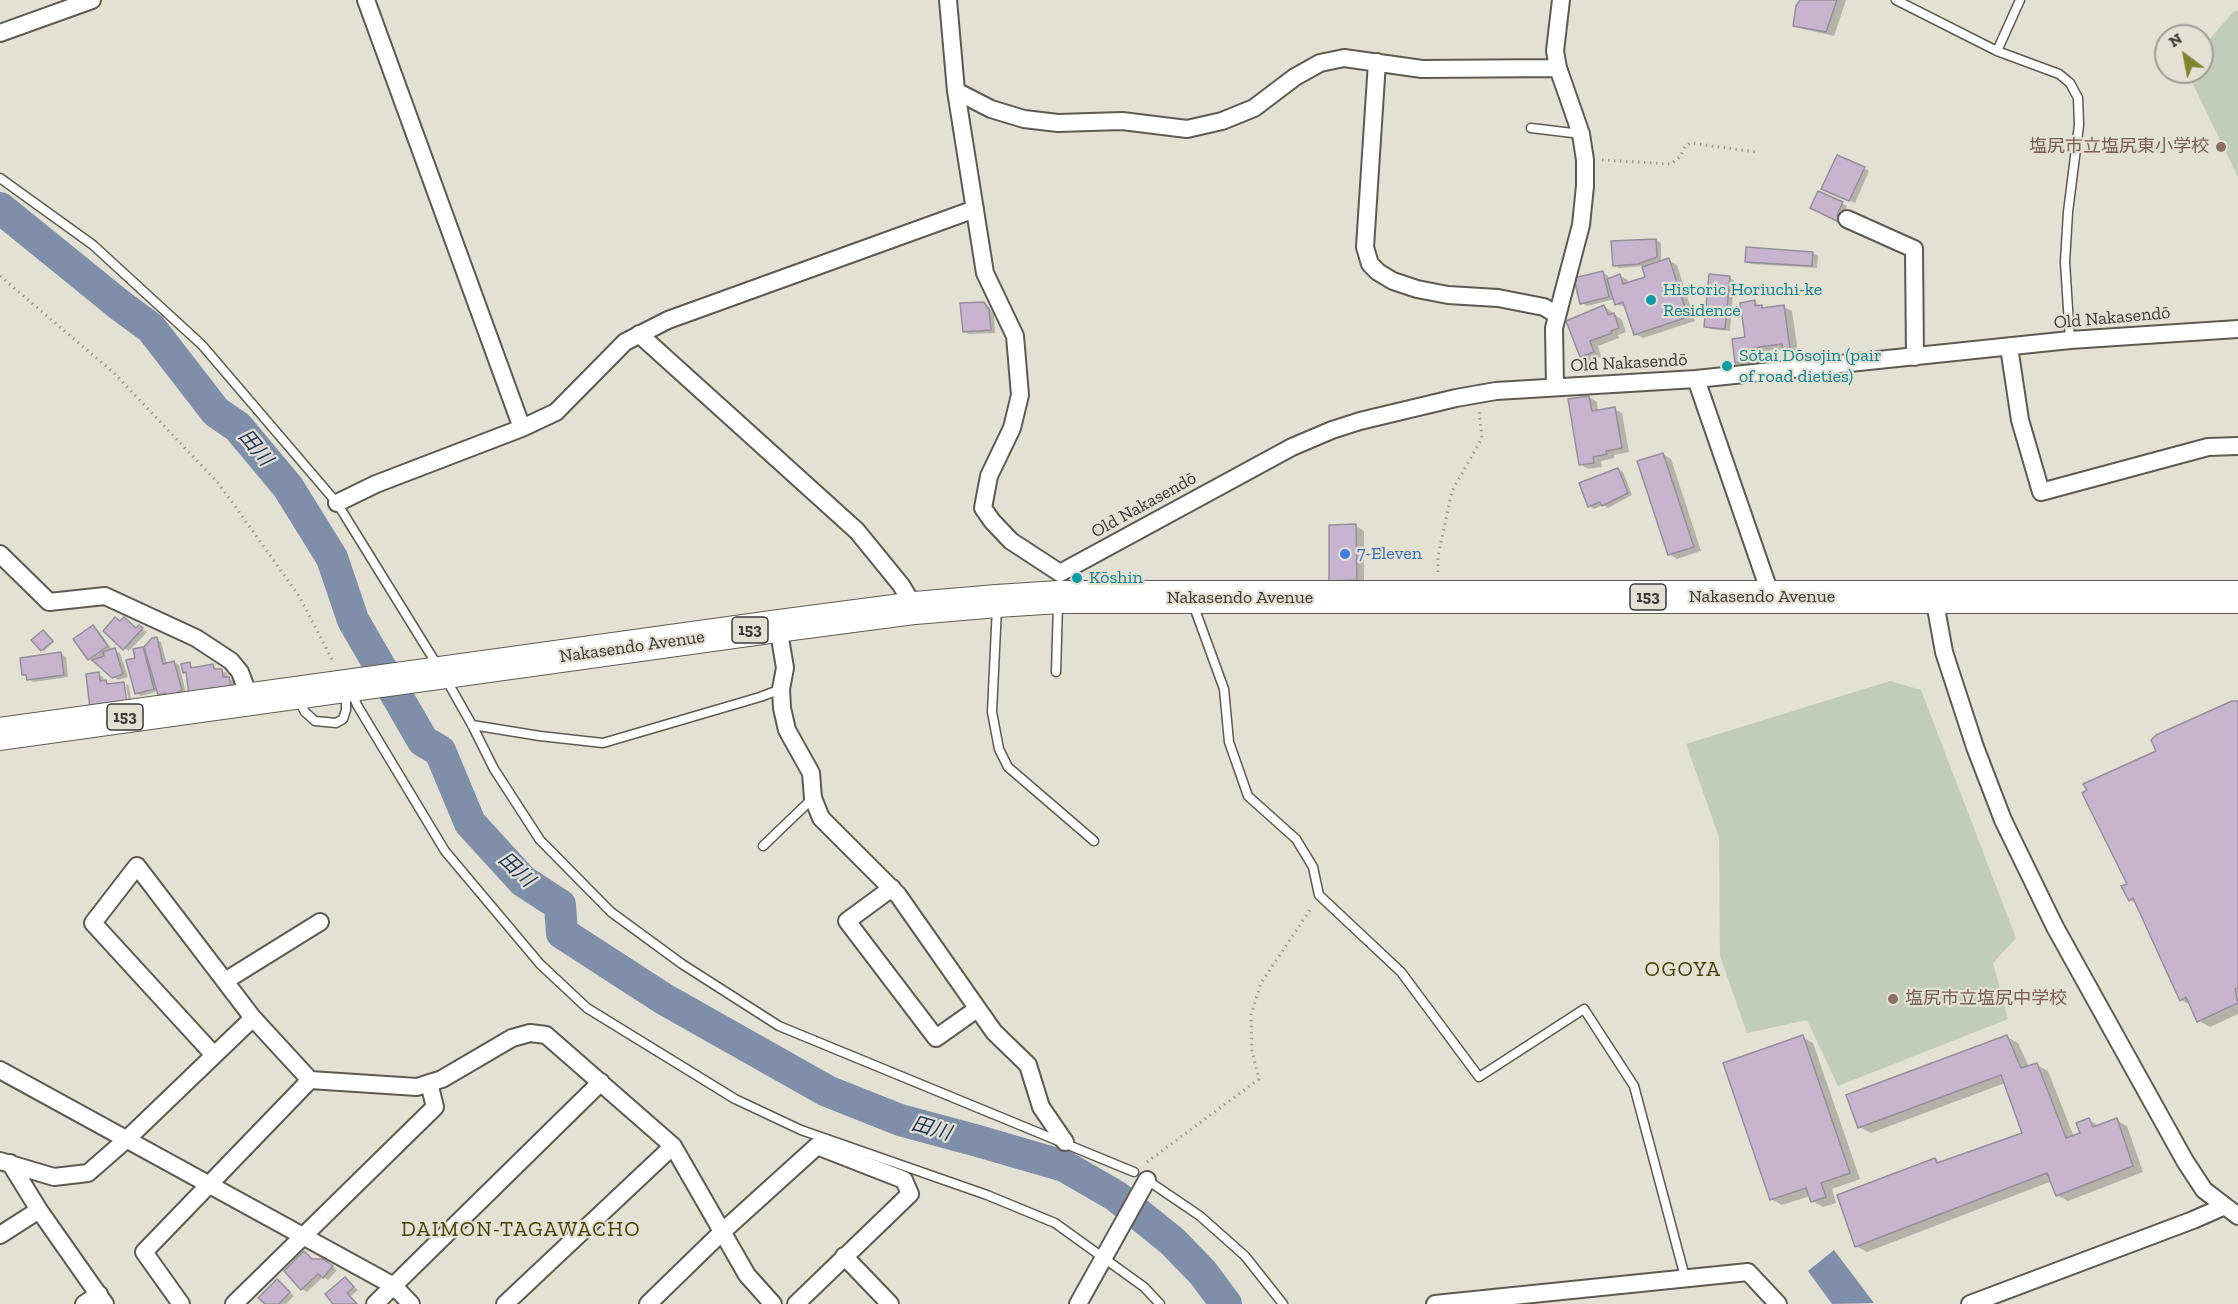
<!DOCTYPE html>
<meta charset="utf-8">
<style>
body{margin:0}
#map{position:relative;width:2238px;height:1304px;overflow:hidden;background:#e3e0d4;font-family:"Zilla Slab",serif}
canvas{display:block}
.north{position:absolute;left:2154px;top:24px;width:60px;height:60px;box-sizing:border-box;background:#e3e0d4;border:2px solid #9f9d94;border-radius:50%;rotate:328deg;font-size:16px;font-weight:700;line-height:24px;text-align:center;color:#3a3934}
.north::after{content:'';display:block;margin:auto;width:21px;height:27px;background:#82842e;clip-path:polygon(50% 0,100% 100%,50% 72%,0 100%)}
</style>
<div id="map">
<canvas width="2238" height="1304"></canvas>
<div class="north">N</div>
</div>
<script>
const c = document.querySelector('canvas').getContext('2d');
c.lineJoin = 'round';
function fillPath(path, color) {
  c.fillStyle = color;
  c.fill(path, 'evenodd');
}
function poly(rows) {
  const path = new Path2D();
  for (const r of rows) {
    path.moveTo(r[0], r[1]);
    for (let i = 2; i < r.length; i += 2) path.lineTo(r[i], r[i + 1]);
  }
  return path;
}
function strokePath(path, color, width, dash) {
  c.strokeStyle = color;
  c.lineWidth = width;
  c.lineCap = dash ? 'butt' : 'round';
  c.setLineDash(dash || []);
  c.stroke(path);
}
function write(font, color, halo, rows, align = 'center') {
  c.font = font + ' "Zilla Slab","Noto Sans JP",serif';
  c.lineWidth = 4.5;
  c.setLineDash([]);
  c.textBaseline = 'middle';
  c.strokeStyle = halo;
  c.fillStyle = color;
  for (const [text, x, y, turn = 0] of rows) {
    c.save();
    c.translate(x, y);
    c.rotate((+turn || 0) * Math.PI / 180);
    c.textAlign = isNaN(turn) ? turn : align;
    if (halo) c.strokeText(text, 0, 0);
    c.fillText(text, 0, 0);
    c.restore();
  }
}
fillPath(poly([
 [2234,11,2238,11,2238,177,2187,72,2202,72,2202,48],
 [1890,681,1921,690,2016,938,1993,963,2008,1019,1838,1086,1807,1020,1747,1033,1720,956,1719,837,1686,744]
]), '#c2cdb9');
fillPath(poly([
 [1834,1250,1874,1303,1832,1304,1808,1271]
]), '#7f8fa9');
fillPath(poly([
 [1802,0,1846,0,1834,36,1803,29,1795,25],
 [1864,168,1869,171,1855,203,1828,191],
 [1819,193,1847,206,1842,219,1817,210],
 [1656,240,1661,243,1661,262,1668,260,1677,265,1695,321,1643,338,1635,334,1626,307,1616,304,1615,299,1587,306,1582,303,1603,273,1608,276,1609,279,1620,276,1628,280,1629,284,1647,278,1643,266,1619,268,1614,265],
 [1813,253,1818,256,1817,268,1751,264,1746,261],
 [1729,278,1734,280,1730,331,1711,329,1706,326],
 [1754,302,1767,309,1784,307,1792,311,1798,352,1792,353,1785,349,1758,352,1760,365,1745,367,1737,363,1746,338],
 [983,303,989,307,994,315,995,333,969,334,964,331],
 [1604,306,1622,320,1626,332,1618,335,1619,338,1598,346,1601,357,1589,361,1581,356],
 [1589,397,1597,402,1598,411,1614,409,1622,413,1629,452,1614,455,1614,458,1601,461,1602,467,1588,469,1580,464],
 [1663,454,1671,459,1701,551,1677,559,1669,554],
 [1618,469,1623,472,1632,495,1608,508,1603,505,1594,509,1589,506],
 [1356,526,1364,531,1364,584,1339,585,1331,580],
 [124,619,137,629,139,627,147,632,129,651,124,648],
 [93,627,98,630,113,651,120,653,128,677,118,680,89,659],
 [44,631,54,642,44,651,42,649],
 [156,639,161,642,167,664,174,662,179,665,186,693,165,697,159,691,141,696,136,693,136,659,143,648,147,651],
 [60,654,66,657,68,677,33,682,23,674],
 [189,664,195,669,213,665,218,670,227,673,228,678,234,681,236,692,184,672],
 [98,674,103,677,104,682,111,685,124,683,126,684,123,684,97,711],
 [126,684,129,686,132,707,129,707],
 [2238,702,2238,1014,2210,1027,2199,1021,2192,1006,2181,1000,2138,905,2130,900,2129,885,2158,752],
 [1802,1037,1813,1043,1860,1179,1832,1189,1836,1203,1823,1207,1812,1201,1810,1196,1782,1205,1771,1199],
 [2007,1037,2018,1043,2029,1067,2037,1065,2048,1071,2074,1137,2082,1134,2089,1120,2099,1126,2116,1120,2127,1126,2143,1172,2068,1201,2057,1195,2052,1181,1867,1252,1856,1246,1935,1159,1941,1163,2024,1134,2005,1083,1871,1133,1860,1127],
 [305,1253,314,1260,329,1264,337,1270,328,1280,323,1277,307,1292,302,1289],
 [345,1279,358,1290,351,1296,358,1304,335,1304],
 [277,1281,294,1296,286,1304,267,1304]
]), '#0003');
strokePath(poly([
 [0,208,121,306,151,328,216,412,238,427,288,487,332,558,353,620,423,741,440,751,470,823,523,881,560,905,562,933,664,999,827,1091,900,1120,978,1141,1064,1166,1116,1196,1172,1241,1203,1273,1226,1304]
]), '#7f8fa9', 32);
const building = poly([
 [1800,0,1837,0,1826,32,1793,26,1796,6,1800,0],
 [1837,155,1865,167,1849,201,1821,189,1837,155],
 [1818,191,1843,202,1837,215,1843,218,1841,223,1810,208,1818,191],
 [1656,239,1657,257,1638,264,1613,266,1611,241,1656,239],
 [1746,247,1813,252,1812,266,1745,262,1746,247],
 [1669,258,1688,317,1634,335,1623,302,1615,305,1607,279,1620,274,1623,284,1645,277,1642,267,1669,258],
 [1603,271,1609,297,1580,304,1574,278,1603,271],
 [1709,274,1730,276,1725,329,1704,327,1709,274],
 [1755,300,1755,306,1762,305,1762,308,1784,305,1790,348,1783,349,1782,344,1751,348,1753,361,1735,363,1732,339,1745,337,1740,303,1755,300],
 [984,302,989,310,991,330,963,332,960,303,984,302],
 [1604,305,1608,315,1614,313,1619,328,1611,331,1612,333,1590,341,1594,352,1580,357,1566,321,1604,305],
 [1589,396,1592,411,1615,407,1622,448,1606,451,1607,454,1593,457,1594,463,1579,465,1568,399,1589,396],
 [1663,453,1694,547,1668,555,1637,461,1663,453],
 [1618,468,1628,493,1602,506,1600,502,1588,507,1579,483,1618,468],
 [1356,524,1357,580,1329,581,1329,525,1356,524],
 [115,617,120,621,124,617,136,628,139,625,143,628,123,650,103,631,115,617],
 [93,625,108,646,88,660,73,639,93,625],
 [43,630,53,641,41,651,31,640,43,630],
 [157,637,163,664,174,661,182,690,167,698,165,693,158,695,144,647,152,638,157,637],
 [143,647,154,689,135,694,126,660,135,658,133,649,143,647],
 [115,648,123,674,112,678,92,660,104,656,103,652,115,648],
 [61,652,64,675,27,680,26,675,22,675,20,658,61,652],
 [190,662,191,668,213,664,214,669,222,669,223,677,229,677,231,689,189,695,186,672,183,673,181,664,190,662],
 [99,672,100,681,106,680,107,684,124,682,127,704,90,709,86,674,99,672],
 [2232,701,2238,701,2238,988,2235,989,2238,1003,2197,1022,2186,997,2180,1001,2133,898,2129,901,2121,886,2127,884,2082,793,2087,790,2083,784,2156,751,2151,740,2156,735,2232,701],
 [1803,1035,1850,1173,1821,1183,1826,1197,1811,1202,1806,1188,1770,1200,1723,1063,1803,1035],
 [2007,1035,2021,1068,2037,1063,2066,1138,2080,1133,2076,1123,2089,1118,2093,1127,2117,1118,2133,1166,2056,1196,2047,1173,1855,1247,1837,1195,1935,1158,1937,1163,2022,1133,2001,1075,1858,1128,1846,1095,2007,1035],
 [304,1251,312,1259,323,1259,333,1266,323,1278,318,1274,301,1290,284,1271,304,1251],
 [345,1277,354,1287,347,1293,357,1304,333,1304,325,1294,345,1277],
 [277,1279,290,1292,279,1304,265,1304,258,1298,277,1279]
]);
fillPath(building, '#c7b5d0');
strokePath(building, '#968f99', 1.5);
const lane = poly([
 [1896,0,1997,51,2059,74,2070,83,2078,98,2079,125,2068,212,2065,262,2070,340],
 [1997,51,2020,0],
 [1531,128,1581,134],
 [0,178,93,245,202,345,337,503,439,668],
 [1193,604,1224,689,1229,742,1248,796,1296,839,1313,867,1319,895,1401,972,1479,1077,1584,1009,1634,1086,1685,1277],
 [997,607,992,712,999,749,1008,767,1094,841],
 [1056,672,1058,604],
 [446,679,472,725,494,769,540,840,611,912,682,964,779,1026,1134,1172],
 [352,692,357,705,445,851,540,964,587,1008,735,1099,801,1130,987,1195,1055,1223,1144,1287,1160,1304],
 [298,699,305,712,315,721,336,723,343,719,346,710,346,693],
 [472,725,540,736,603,743,760,697,781,689],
 [763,846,813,798],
 [1147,1180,1200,1216,1245,1256,1283,1304]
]);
const street = poly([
 [366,0,522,428],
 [948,0,956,91,985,273,1015,336,1020,395,1012,428,989,476,983,508,992,521,1011,541,1060,573],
 [0,33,92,0],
 [1377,62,1365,247,1370,264,1378,272,1393,281,1417,289,1448,295,1498,298,1544,307,1557,315],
 [956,91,991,109,1024,119,1058,123,1122,121,1187,129,1222,121,1254,108,1295,77,1320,63,1344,58,1422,69,1558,68],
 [1847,219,1914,249,1915,357],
 [639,334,857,531,901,585,915,608],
 [2009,347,2020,420,2041,492,2208,447,2238,446],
 [1696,379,1771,596],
 [1555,386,1554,328,1581,225,1585,186,1585,160,1581,134,1558,68,1555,51,1561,0],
 [337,503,376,484,522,428,556,412,625,342,668,320,975,209],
 [0,554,49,602,105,596,196,638,231,661,240,672,250,699],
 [1060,573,1292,447,1332,430,1360,421,1456,398,1496,391,1696,379,2070,340,2238,329],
 [1934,597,1944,652,1975,747,2003,820,2055,927,2185,1161,2204,1190,2238,1216],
 [778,626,785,668,781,689,782,708,787,730,811,773,813,798,821,818,898,895,994,1032,1028,1065,1041,1107,1065,1142],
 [892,888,847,921,936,1038,977,1009],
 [225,981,320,922],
 [214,1055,93,923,137,866,253,1018,310,1080,417,1087,442,1079,512,1038,530,1033,546,1035,673,1146,747,1275,773,1304],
 [0,1070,394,1286,411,1304],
 [0,1161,54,1177,88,1173,127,1139,253,1018],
 [10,1163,39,1210,105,1304],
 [0,1235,39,1210],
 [844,1256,890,1304],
 [84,1304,99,1294],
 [181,1304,144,1252,310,1080],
 [234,1304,435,1107,429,1083],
 [375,1304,601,1082],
 [505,1304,673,1146],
 [648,1304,722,1232,817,1146,904,1180,910,1194,796,1304],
 [1078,1304,1147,1180],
 [1435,1304,1748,1272,1778,1304],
 [1970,1304,2193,1220,2225,1206]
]);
const highway = poly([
 [0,734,778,626,915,608,997,601,1059,597,2238,597]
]);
strokePath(lane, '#5d5b51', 11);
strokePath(street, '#5d5b51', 20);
strokePath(highway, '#5d5b51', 34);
strokePath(poly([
 [1602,160,1671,164,1680,157,1685,147,1690,143,1756,152],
 [0,276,114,373,219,484,299,596,334,663],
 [1438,572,1438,556,1452,491,1482,438,1479,411],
 [1147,1162,1259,1079,1252,1051,1251,1015,1261,983,1312,907]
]), '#9d9b92', 3, [1.5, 4.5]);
strokePath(lane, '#fff', 8);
strokePath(street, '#fff', 16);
strokePath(highway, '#fff', 32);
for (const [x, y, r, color] of [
 [2221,147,6,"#8d6e63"],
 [1651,300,6,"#0f9aa8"],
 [1727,366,6,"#0f9aa8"],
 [1345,554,6,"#3f7fe0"],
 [1077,578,6,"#0f9aa8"],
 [1893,999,6,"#8d6e63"]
]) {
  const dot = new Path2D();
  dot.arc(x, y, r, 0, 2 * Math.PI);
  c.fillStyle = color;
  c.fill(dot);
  strokePath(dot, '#e3e0d4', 2);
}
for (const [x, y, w] of [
 [1648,597,36],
 [750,630,36],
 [125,717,36]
]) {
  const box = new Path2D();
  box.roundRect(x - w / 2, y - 13, w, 26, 4.5);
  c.fillStyle = '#e3e0d4';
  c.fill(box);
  strokePath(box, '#3a3934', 1.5);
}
write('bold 16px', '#3a3934', null, [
 ["153",1648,597],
 ["153",750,630],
 ["153",125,717]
]);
write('18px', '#785e54', '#e3e0d4', [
 ["塩尻市立塩尻東小学校",2209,147],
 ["塩尻市立塩尻中学校",1905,999,"left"]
], 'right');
write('18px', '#0d838f', '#e3e0d4', [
 ["Historic Horiuchi-ke",1663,290],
 ["Residence",1663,311],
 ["Sōtai Dōsojin (pair",1739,356],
 ["of road dieties)",1739,377],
 ["Kōshin",1089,578]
], 'left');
write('18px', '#3a3934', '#e3e0d4', [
 ["Old Nakasendō",2112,318,-5],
 ["Old Nakasendō",1629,363,-3],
 ["Old Nakasendō",1144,505,-29],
 ["Nakasendo Avenue",1762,597],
 ["Nakasendo Avenue",1240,598],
 ["Nakasendo Avenue",632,647,-8]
]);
write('18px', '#366cbe', '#e3e0d4', [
 ["7-Eleven",1357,554]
], 'left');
write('italic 20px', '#21365d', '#e3e0d4', [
 ["田川",255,448,50],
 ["田川",516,870,43],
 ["田川",931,1129,16]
]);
c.letterSpacing = '1.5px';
write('21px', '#424302', '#e3e0d4', [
 ["OGOYA",1683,970],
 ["DAIMON-TAGAWACHO",521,1230]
]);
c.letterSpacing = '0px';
</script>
